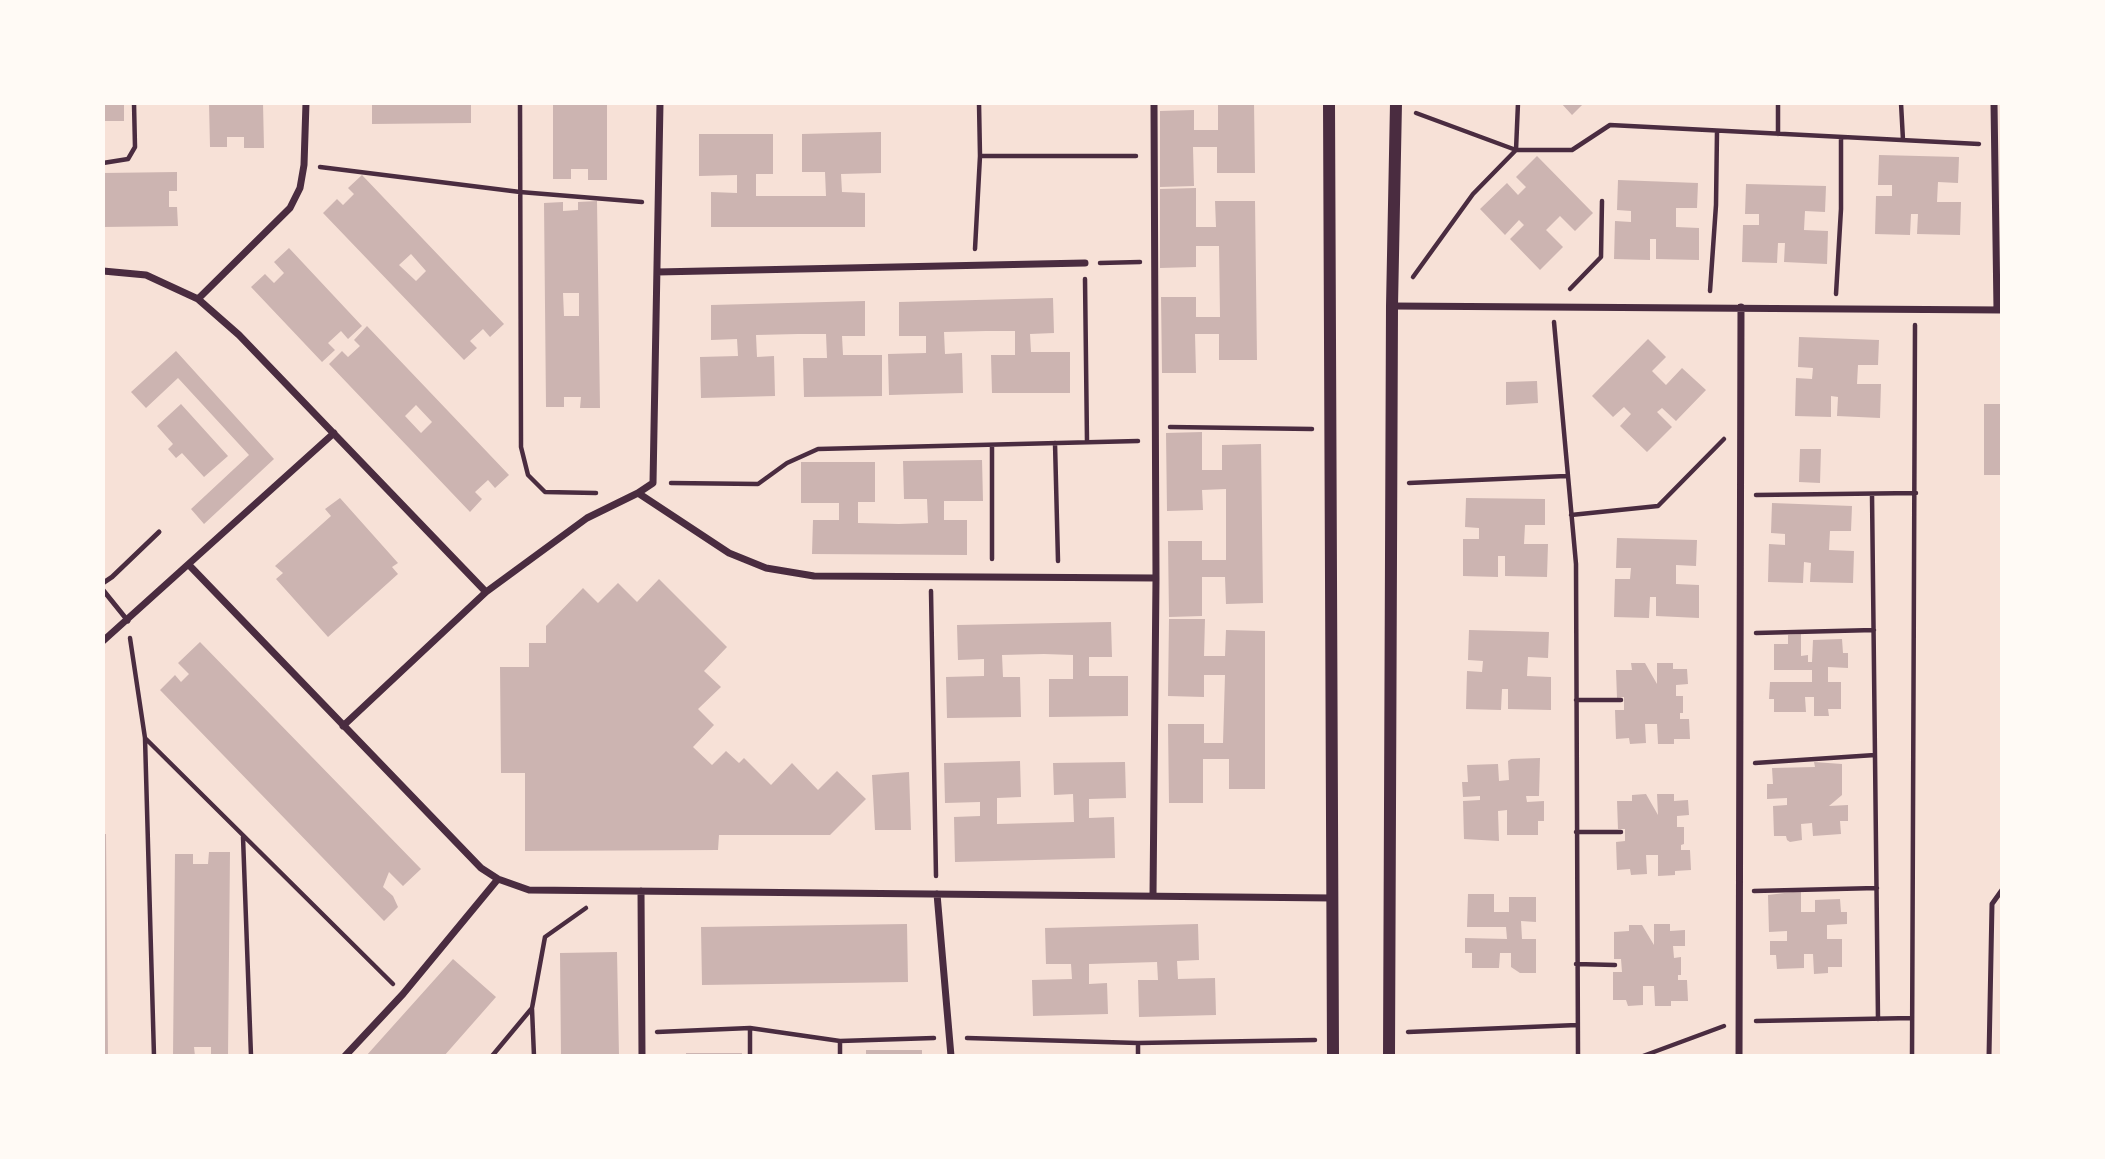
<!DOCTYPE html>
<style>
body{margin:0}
#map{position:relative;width:2105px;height:1159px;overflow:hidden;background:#f7e1d7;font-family:"Fira Sans Condensed",sans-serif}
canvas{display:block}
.frame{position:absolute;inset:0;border:105px solid #fffaf5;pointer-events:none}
</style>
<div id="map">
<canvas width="2105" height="1159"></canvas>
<div class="frame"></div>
</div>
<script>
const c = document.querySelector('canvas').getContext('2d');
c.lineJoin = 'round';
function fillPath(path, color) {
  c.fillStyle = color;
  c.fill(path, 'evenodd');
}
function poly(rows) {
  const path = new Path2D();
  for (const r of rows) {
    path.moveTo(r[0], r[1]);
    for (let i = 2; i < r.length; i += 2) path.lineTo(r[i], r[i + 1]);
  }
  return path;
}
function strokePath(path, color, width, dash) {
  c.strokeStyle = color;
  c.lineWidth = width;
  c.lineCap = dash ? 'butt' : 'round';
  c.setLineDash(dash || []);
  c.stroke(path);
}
fillPath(poly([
 [103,103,124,103,124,121,105,121],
 [209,103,263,103,264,148,244,148,244,137,227,137,227,147,210,147],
 [462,103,471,104,471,123,372,124,372,104],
 [553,103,607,103,607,180,588,180,588,169,571,169,571,179,553,179],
 [1218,103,1254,103,1255,173,1217,173,1217,147,1193,147,1194,186,1160,187,1160,111,1194,110,1194,130,1218,130],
 [1561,103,1584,103,1572,115],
 [881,132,881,173,841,174,842,192,865,193,865,227,711,227,711,192,737,193,737,175,699,176,699,134,773,134,773,174,756,174,756,196,826,196,825,172,802,172,802,134],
 [1879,155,1959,157,1958,183,1938,182,1937,202,1961,202,1960,235,1917,234,1918,214,1911,214,1910,235,1875,234,1876,196,1892,196,1892,185,1878,185],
 [1537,156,1593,213,1575,231,1560,216,1546,230,1563,247,1540,270,1510,239,1524,225,1519,220,1505,235,1480,209,1507,183,1518,195,1526,187,1516,177],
 [177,172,177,191,169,191,169,207,177,207,178,226,103,227,103,173],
 [362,175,504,324,490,337,483,329,470,341,477,348,464,360,323,213,337,199,343,205,354,194,348,188],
 [411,254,426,271,416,281,399,265],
 [1618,180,1698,183,1697,208,1676,208,1676,227,1699,228,1699,260,1656,259,1656,239,1650,239,1650,260,1614,259,1615,221,1631,222,1631,211,1617,210],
 [1746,184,1826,186,1825,212,1805,211,1804,230,1828,231,1827,264,1784,262,1785,243,1778,243,1777,263,1742,262,1743,225,1759,225,1759,214,1745,214],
 [1196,188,1196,227,1216,227,1215,201,1255,201,1257,360,1219,360,1219,334,1195,334,1196,373,1162,373,1161,297,1196,297,1196,317,1220,317,1219,246,1196,246,1196,267,1160,268,1160,189],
 [597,201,600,408,580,408,581,397,564,397,564,407,546,407,544,203,563,202,563,211,578,210,578,202],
 [563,293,579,293,579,316,564,316],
 [289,248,362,326,348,339,341,331,328,343,335,350,322,362,251,287,265,274,274,283,284,273,274,262],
 [1053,298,1054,333,1030,334,1031,352,1070,352,1070,393,992,393,991,355,1015,355,1015,331,986,331,944,332,945,354,962,353,963,393,889,395,888,354,926,353,926,336,899,336,899,302],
 [865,301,865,336,842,336,843,355,882,355,882,396,804,397,803,358,827,358,826,334,798,334,756,335,757,357,774,356,775,396,701,398,700,357,738,356,737,339,711,340,711,305],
 [367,326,509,475,495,488,488,480,475,492,482,499,470,512,329,364,342,351,348,357,360,346,354,340],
 [416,405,432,422,421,433,405,416],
 [1799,337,1879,340,1878,365,1858,365,1857,384,1881,384,1880,418,1837,416,1838,397,1831,396,1831,417,1795,416,1796,378,1812,379,1813,368,1798,367],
 [1648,339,1666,357,1652,371,1666,385,1682,368,1706,390,1676,421,1662,408,1657,412,1672,427,1647,452,1620,426,1631,414,1624,407,1613,417,1592,396],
 [176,351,274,459,204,524,191,509,249,455,178,378,146,408,131,392],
 [1537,381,1538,403,1506,405,1506,382],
 [181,404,228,456,204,477,182,453,176,458,168,449,173,444,157,426],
 [1984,404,2002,404,2002,475,1984,475],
 [1202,432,1202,470,1222,470,1222,445,1261,444,1263,603,1226,604,1225,577,1202,577,1202,616,1169,617,1168,541,1202,541,1202,560,1226,560,1226,489,1202,490,1203,510,1167,511,1166,433],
 [1800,449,1821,449,1820,483,1799,482],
 [982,460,983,501,944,501,944,520,967,520,967,555,812,554,813,520,839,520,839,503,801,503,801,462,875,462,875,502,858,502,858,523,899,524,928,523,927,499,904,499,903,461],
 [340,498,398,563,392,567,398,574,328,637,276,579,283,573,275,566,331,516,325,509],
 [1466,498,1545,499,1545,525,1525,525,1524,544,1548,544,1547,577,1505,576,1505,556,1498,556,1498,577,1463,576,1463,539,1479,539,1479,528,1465,527],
 [1772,503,1852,506,1851,531,1830,531,1829,550,1854,551,1853,583,1810,582,1811,563,1804,562,1803,583,1768,582,1769,544,1785,545,1785,534,1771,533],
 [1617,538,1697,540,1696,566,1676,565,1676,584,1699,585,1699,618,1656,616,1656,597,1650,597,1649,618,1614,617,1615,579,1630,579,1631,568,1616,568],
 [659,579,727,647,704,671,721,687,698,709,714,725,693,747,712,765,726,751,739,763,744,758,771,785,792,763,818,790,837,771,866,799,830,835,719,835,718,850,525,851,525,773,501,773,500,667,529,667,529,643,546,643,546,626,583,588,598,603,618,583,637,602],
 [1169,619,1205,619,1204,656,1225,656,1226,630,1265,631,1265,789,1229,789,1229,759,1203,759,1203,803,1169,803,1168,724,1204,724,1204,743,1223,743,1225,675,1204,675,1204,697,1168,696],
 [1111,622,1112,657,1089,657,1089,676,1128,676,1128,716,1049,717,1049,679,1073,679,1073,655,1044,654,1002,655,1003,677,1020,677,1021,717,947,718,946,677,984,676,984,659,958,660,957,625],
 [1469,630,1549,632,1548,658,1528,657,1527,676,1551,677,1551,710,1508,709,1508,689,1502,689,1501,710,1466,709,1467,671,1482,672,1483,661,1468,660],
 [1801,634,1801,656,1808,655,1808,662,1812,662,1813,640,1842,639,1843,653,1848,653,1848,668,1828,667,1828,682,1841,682,1841,709,1828,709,1829,716,1814,716,1814,697,1805,697,1806,712,1774,712,1774,699,1769,699,1770,682,1812,682,1812,670,1774,670,1774,644,1788,644,1788,635],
 [200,642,421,869,403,886,389,872,383,887,393,896,398,907,384,921,160,690,175,675,181,682,189,674,178,663],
 [1631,663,1645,663,1657,684,1657,663,1673,663,1673,669,1687,669,1688,684,1676,685,1676,696,1683,696,1683,713,1680,713,1680,719,1689,719,1690,739,1674,739,1674,744,1658,744,1657,724,1645,724,1646,743,1630,744,1629,738,1616,739,1615,710,1624,710,1624,697,1617,698,1616,670,1632,670],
 [1540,758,1539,796,1526,796,1527,802,1544,801,1544,821,1538,821,1538,835,1507,835,1507,810,1498,811,1499,841,1464,839,1463,801,1480,800,1480,796,1463,797,1462,782,1468,782,1467,765,1498,764,1499,781,1509,780,1508,761,1511,759],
 [1020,761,1021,797,997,798,997,824,1074,822,1073,794,1054,795,1053,763,1125,762,1126,798,1089,799,1089,818,1114,817,1115,858,955,862,954,817,980,816,980,802,945,803,944,763],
 [1814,762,1842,764,1842,795,1829,806,1848,805,1848,821,1840,821,1841,834,1813,836,1812,823,1801,824,1802,840,1790,842,1787,840,1786,836,1774,836,1773,806,1787,805,1787,798,1767,799,1767,784,1773,784,1772,768,1815,767],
 [909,772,911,830,875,830,872,775],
 [1646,794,1658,815,1657,794,1674,794,1674,801,1688,800,1689,815,1677,816,1677,827,1684,827,1684,844,1681,845,1681,850,1690,850,1691,870,1675,871,1675,875,1658,876,1658,855,1646,855,1647,874,1631,875,1630,869,1617,870,1616,842,1625,841,1625,829,1618,829,1617,801,1632,801,1632,795],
 [103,834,106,834,108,1056,103,1056],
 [209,852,230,852,228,1056,211,1056,211,1047,194,1047,195,1056,173,1056,175,854,193,854,193,864,208,864],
 [1801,891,1801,912,1815,912,1815,900,1840,899,1841,912,1847,912,1847,924,1827,925,1827,939,1842,939,1842,967,1828,967,1828,973,1814,974,1813,954,1804,954,1804,968,1777,969,1776,955,1770,955,1770,941,1787,941,1787,931,1769,932,1768,895],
 [1468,894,1494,894,1494,912,1509,912,1509,897,1536,897,1536,922,1521,921,1522,939,1536,939,1536,973,1520,973,1511,967,1511,953,1500,953,1499,968,1472,968,1472,953,1465,953,1465,938,1507,939,1506,927,1467,927],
 [907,924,908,982,702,985,701,927],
 [1198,924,1199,960,1177,961,1178,979,1215,978,1216,1015,1139,1017,1138,980,1158,980,1157,962,1089,964,1089,984,1107,983,1108,1014,1033,1016,1032,980,1072,979,1071,964,1046,964,1045,928],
 [1654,924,1670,924,1670,931,1685,930,1685,946,1673,946,1674,958,1681,957,1681,975,1678,975,1678,980,1687,980,1688,1001,1671,1001,1671,1006,1655,1006,1654,986,1643,986,1643,1005,1628,1006,1626,1000,1613,1000,1613,972,1622,972,1621,959,1614,959,1614,932,1629,931,1629,925,1642,925,1654,945],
 [617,952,619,1056,561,1056,560,953],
 [453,959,496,997,444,1056,366,1056],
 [866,1050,922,1050,922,1056,866,1056],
 [686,1053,742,1053,742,1056,686,1056]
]), '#ccb4b1');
strokePath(poly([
 [520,103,521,447,528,475,545,492,596,493],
 [1518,103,1516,150,1572,150,1610,125,1979,144],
 [1778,103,1778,134],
 [1901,103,1903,140],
 [980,156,1136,156],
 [103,163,128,159,135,147,134,103],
 [320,167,520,192,642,202],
 [975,249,980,156,979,103],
 [1100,263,1140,262],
 [1413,277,1473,194,1516,150,1416,113],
 [1085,279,1087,442],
 [1570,289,1601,257,1602,201],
 [1710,291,1716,205,1717,131],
 [1836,294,1841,209,1841,137],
 [1554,322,1576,564,1578,1056],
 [1170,427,1312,429],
 [1055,443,1058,561],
 [671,483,758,484,787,463,818,449,1138,441],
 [1409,483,1566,476],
 [1872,494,1878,1019],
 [1756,495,1916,493],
 [1571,515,1658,506,1724,439],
 [992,559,992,445],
 [931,591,936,876],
 [1756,633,1874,630],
 [130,638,145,738,154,1056],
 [1576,700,1621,700],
 [145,738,393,984],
 [1755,763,1875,755],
 [1576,832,1621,832],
 [243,837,251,1056],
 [1754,891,1877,888],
 [1576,964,1615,965],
 [532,1009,534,1056],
 [1756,1021,1912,1018],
 [657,1032,750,1028,840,1041,934,1038],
 [1408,1032,1577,1025],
 [967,1038,1138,1043,1315,1040],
 [840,1041,840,1056],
 [1138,1043,1138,1056],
 [492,1056,532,1008,545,937,586,908],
 [750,1056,750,1028],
 [1643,1056,1724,1026],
 [1912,1056,1915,325]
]), '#4a2c40', 4.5);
strokePath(poly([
 [103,583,112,577,159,532],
 [103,590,128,621],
 [1989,1056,1992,904,2002,890]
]), '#4a2c40', 5);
strokePath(poly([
 [1994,103,1997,310],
 [103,271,146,275,198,299,239,335,486,592],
 [657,272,1085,263],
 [198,299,290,208,300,188,304,165,306,103],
 [1392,306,2002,310],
 [638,493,653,483,660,103],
 [189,565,481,868,498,879,529,890,1333,898],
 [103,641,334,433],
 [343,726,486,592,587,518,638,493,729,553,766,568,814,576,1156,578],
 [641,891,642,1056],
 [937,894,951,1056],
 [1153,896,1156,578,1154,103],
 [345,1056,403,994,498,879],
 [1739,1056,1741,307]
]), '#4a2c40', 7);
strokePath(poly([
 [1329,103,1333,1056],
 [1389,1056,1392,306,1396,103]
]), '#4a2c40', 12);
</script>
